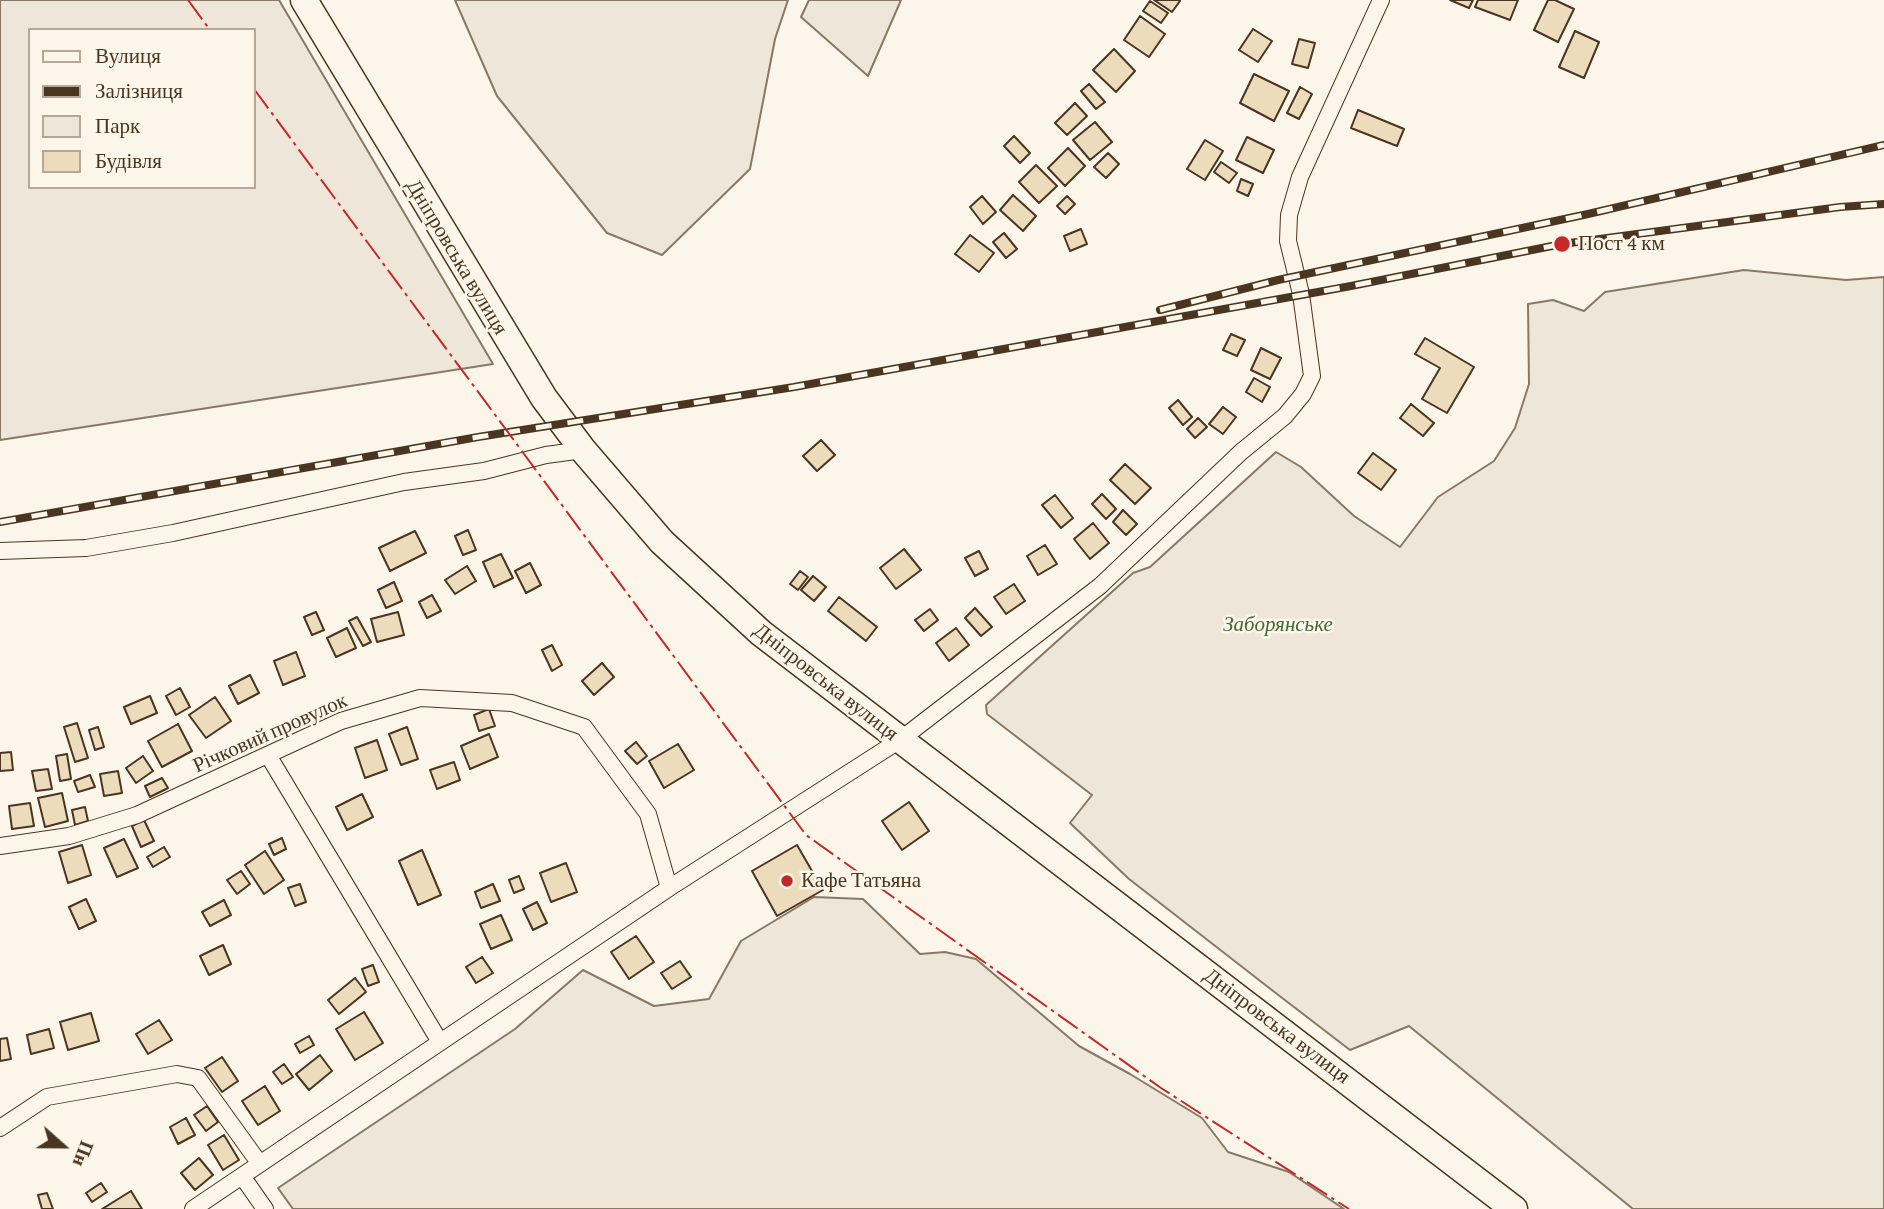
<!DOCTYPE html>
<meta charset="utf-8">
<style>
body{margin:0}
#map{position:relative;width:1884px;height:1209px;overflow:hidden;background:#fbf6e9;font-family:"Crimson Pro",serif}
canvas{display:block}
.legend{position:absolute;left:28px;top:28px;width:228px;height:161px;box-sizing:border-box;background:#fbf6e9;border:2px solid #b4a999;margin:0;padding:9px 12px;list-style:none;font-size:21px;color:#4a3520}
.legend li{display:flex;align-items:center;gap:14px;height:35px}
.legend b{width:35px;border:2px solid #b4a999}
.north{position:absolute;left:28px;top:1111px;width:70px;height:70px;-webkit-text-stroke:5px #fbf6e9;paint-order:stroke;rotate:111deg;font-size:19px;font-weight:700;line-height:28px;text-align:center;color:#4a3520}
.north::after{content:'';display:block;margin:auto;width:24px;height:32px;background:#4a3520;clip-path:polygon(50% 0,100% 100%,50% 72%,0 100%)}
</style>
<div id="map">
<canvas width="1884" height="1209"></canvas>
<ul class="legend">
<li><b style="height:9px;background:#fbf6e9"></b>Вулиця</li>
<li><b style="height:9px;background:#4a3520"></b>Залізниця</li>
<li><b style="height:19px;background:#ede6d9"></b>Парк</li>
<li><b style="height:19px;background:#ecdcbc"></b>Будівля</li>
</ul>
<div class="north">Пн</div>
</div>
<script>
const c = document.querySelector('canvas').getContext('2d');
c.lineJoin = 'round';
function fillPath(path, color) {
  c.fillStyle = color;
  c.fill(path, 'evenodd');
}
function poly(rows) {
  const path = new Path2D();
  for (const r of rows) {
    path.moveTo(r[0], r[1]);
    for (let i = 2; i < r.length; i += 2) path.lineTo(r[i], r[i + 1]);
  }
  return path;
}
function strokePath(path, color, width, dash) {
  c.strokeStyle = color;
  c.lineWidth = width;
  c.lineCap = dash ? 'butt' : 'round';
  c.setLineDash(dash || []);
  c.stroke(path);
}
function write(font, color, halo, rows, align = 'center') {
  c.font = font + ' "Crimson Pro",serif';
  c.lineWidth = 5;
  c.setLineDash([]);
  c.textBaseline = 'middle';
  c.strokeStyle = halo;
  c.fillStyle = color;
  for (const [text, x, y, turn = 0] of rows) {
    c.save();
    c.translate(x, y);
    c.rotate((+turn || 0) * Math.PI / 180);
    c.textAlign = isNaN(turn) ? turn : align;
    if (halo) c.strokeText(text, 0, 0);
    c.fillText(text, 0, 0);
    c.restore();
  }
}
const green = poly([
 [0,0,279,0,493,364,0,440,0,0],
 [30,30,254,30,254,187,30,187,30,30],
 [455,0,788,0,775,39,750,169,662,255,607,233,497,96,455,0],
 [809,0,901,0,868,76,801,17,809,0],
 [1744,270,1846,280,1884,277,1884,1209,1633,1209,1409,1026,1350,1050,1277,994,1129,879,1070,823,1092,795,987,714,986,705,1133,573,1150,567,1276,452,1301,467,1354,516,1400,547,1438,497,1494,461,1515,428,1529,384,1528,304,1553,300,1584,311,1605,292,1744,270],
 [814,897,863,899,920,954,945,952,976,959,1079,1046,1130,1074,1202,1118,1228,1152,1289,1172,1344,1209,293,1209,278,1188,515,1029,583,970,654,1006,709,999,741,941,814,897]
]);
fillPath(green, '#ede6d9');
strokePath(green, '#887966', 2);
const building = poly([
 [1154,0,1178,0,1180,1,1172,12,1154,0],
 [1450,0,1473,0,1469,8,1450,0],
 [1478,0,1518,0,1510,20,1475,7,1478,0],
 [1548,0,1555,0,1574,9,1558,42,1534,30,1548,0],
 [1150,1,1168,13,1161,23,1143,11,1150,1],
 [1140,16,1165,34,1149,57,1124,40,1140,16],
 [1253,29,1272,41,1258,62,1239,50,1253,29],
 [1575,31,1599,42,1584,78,1559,67,1575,31],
 [1299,39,1315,43,1308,68,1292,64,1299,39],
 [1114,49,1135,71,1116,92,1093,70,1114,49],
 [1254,74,1289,91,1274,121,1240,103,1254,74],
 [1089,84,1105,102,1096,109,1081,91,1089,84],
 [1300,87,1312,94,1299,119,1287,113,1300,87],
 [1075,103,1087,116,1067,135,1055,123,1075,103],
 [1358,110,1404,129,1397,146,1351,128,1358,110],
 [1095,122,1112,142,1090,160,1073,140,1095,122],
 [1014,136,1030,153,1020,163,1004,146,1014,136],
 [1247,137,1274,150,1263,173,1236,160,1247,137],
 [1205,140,1223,151,1205,180,1187,169,1205,140],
 [1068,148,1085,166,1065,186,1048,168,1068,148],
 [1108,153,1119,164,1106,178,1094,167,1108,153],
 [1221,162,1237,173,1229,183,1214,172,1221,162],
 [1036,165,1057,186,1039,203,1019,182,1036,165],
 [1241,179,1253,184,1248,196,1237,191,1241,179],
 [1013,195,1036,216,1023,231,1000,210,1013,195],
 [982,196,996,212,983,224,970,207,982,196],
 [1067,196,1075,204,1065,214,1057,206,1067,196],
 [1081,229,1087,244,1070,251,1064,236,1081,229],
 [1004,233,1017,249,1006,258,993,242,1004,233],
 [970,235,994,253,979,272,955,254,970,235],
 [1231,334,1245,340,1237,356,1223,350,1231,334],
 [1425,338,1474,367,1447,413,1422,399,1440,368,1415,354,1425,338],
 [1261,348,1281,358,1270,379,1251,370,1261,348],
 [1254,378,1270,387,1262,402,1246,392,1254,378],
 [1178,400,1192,417,1183,425,1169,408,1178,400],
 [1411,404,1434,423,1423,436,1400,418,1411,404],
 [1223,407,1236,417,1223,434,1209,424,1223,407],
 [1198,418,1207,427,1195,438,1187,429,1198,418],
 [821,440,835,455,817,471,803,456,821,440],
 [1373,453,1396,470,1381,490,1358,473,1373,453],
 [1125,464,1151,488,1135,504,1110,480,1125,464],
 [1102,494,1116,509,1106,519,1092,504,1102,494],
 [1055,495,1073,518,1061,528,1042,505,1055,495],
 [1123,510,1137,524,1126,535,1113,522,1123,510],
 [1093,523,1109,543,1090,559,1074,539,1093,523],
 [468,530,476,550,463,555,455,536,468,530],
 [415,531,426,553,390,571,379,548,415,531],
 [1045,545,1057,564,1038,575,1027,556,1045,545],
 [904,549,921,570,896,589,880,568,904,549],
 [979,551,988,569,975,576,965,558,979,551],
 [501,554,513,578,494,587,483,562,501,554],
 [530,563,541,585,526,593,515,571,530,563],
 [467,566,476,581,455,594,445,580,467,566],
 [800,571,808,577,798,590,790,584,800,571],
 [813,576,826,587,814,601,801,590,813,576],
 [394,582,402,601,386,608,378,590,394,582],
 [1014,584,1025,601,1006,614,994,597,1014,584],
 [432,595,441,611,427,618,419,602,432,595],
 [839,597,877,627,866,641,828,611,839,597],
 [975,608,992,627,981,636,965,618,975,608],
 [930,609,938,620,924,631,915,620,930,609],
 [316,612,324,630,312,635,304,617,316,612],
 [398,612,404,635,377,642,371,619,398,612],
 [357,617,371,642,363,646,349,621,357,617],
 [347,628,356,648,336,657,327,638,347,628],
 [956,628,969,645,949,661,936,643,956,628],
 [552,645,562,665,552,671,542,650,552,645],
 [296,652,305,676,283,685,274,661,296,652],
 [602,663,614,677,594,695,582,681,602,663],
 [250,675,259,693,238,704,229,686,250,675],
 [180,688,190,707,176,715,166,696,180,688],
 [150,696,157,713,131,724,124,707,150,696],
 [215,697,231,721,206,738,189,715,215,697],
 [489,709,495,726,479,731,474,715,489,709],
 [77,723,88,758,75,762,64,727,77,723],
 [178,724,192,751,162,767,148,741,178,724],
 [98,727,104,747,95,750,89,730,98,727],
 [407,727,418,759,401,765,389,734,407,727],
 [489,734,498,757,470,769,461,746,489,734],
 [377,740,387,770,365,778,355,748,377,740],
 [636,742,647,756,637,764,625,751,636,742],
 [678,744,694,770,664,788,649,761,678,744],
 [11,752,13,770,0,771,0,753,11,752],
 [67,754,71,779,60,781,56,756,67,754],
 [143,756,153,771,136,783,126,768,143,756],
 [454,762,460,780,437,789,430,770,454,762],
 [48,769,52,789,36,791,32,771,48,769],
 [118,771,122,793,104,796,100,774,118,771],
 [90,775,95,787,78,792,74,781,90,775],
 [162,778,168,788,150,797,145,786,162,778],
 [62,793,68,821,45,827,38,798,62,793],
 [362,794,373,817,347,830,336,807,362,794],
 [909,802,929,831,902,850,882,821,909,802],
 [30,803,34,826,12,829,9,806,30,803],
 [85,807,88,821,75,825,72,810,85,807],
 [144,820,154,841,141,847,132,826,144,820],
 [282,838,286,849,274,855,269,844,282,838],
 [124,839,138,868,117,877,104,848,124,839],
 [82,845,91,875,68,883,59,852,82,845],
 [797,845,823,890,777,916,752,871,797,845],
 [164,847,170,857,153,867,147,857,164,847],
 [422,850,441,895,418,905,399,861,422,850],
 [265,851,284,880,264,894,245,865,265,851],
 [566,863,577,892,551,902,540,873,566,863],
 [241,871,250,884,237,894,227,880,241,871],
 [519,876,524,889,514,893,509,880,519,876],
 [300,884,306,902,295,906,288,888,300,884],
 [493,884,500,901,481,908,475,892,493,884],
 [86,899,96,921,79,929,69,907,86,899],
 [224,900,231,915,210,926,202,912,224,900],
 [537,902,547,923,533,930,523,909,537,902],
 [501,915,512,940,491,949,480,924,501,915],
 [636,936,654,962,629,979,611,952,636,936],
 [223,945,231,964,209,975,200,956,223,945],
 [482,957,493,973,476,983,466,967,482,957],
 [680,961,691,977,672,989,661,973,680,961],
 [373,965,379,982,368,986,362,969,373,965],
 [355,978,366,992,339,1014,328,1000,355,978],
 [364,1012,383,1043,355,1060,336,1029,364,1012],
 [91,1013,99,1041,68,1050,60,1022,91,1013],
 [159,1020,172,1040,148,1054,136,1034,159,1020],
 [49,1029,54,1048,31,1054,27,1035,49,1029],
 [309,1036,314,1045,300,1053,295,1044,309,1036],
 [7,1038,11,1059,0,1061,0,1039,7,1038],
 [320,1055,332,1071,309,1090,296,1074,320,1055],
 [222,1057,238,1081,222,1092,205,1068,222,1057],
 [284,1064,293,1077,282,1084,273,1072,284,1064],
 [265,1086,280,1111,258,1125,242,1101,265,1086],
 [207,1106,218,1122,206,1131,194,1115,207,1106],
 [186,1118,195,1135,178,1144,170,1127,186,1118],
 [224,1135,239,1160,223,1170,208,1145,224,1135],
 [199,1158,213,1175,195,1190,181,1173,199,1158],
 [101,1183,107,1192,92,1202,86,1193,101,1183],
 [131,1191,142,1209,102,1209,131,1191],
 [47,1193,53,1209,42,1209,38,1195,47,1193]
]);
fillPath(building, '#ecdcbc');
strokePath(building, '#4a3520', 2);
const minor = poly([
 [0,551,86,548,173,533,404,482,484,471,546,455,583,450],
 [268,755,440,1042],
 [0,846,69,836,137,815,341,721,420,698,512,703,584,727,648,814,669,888],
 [0,1128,47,1097,177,1074,198,1078,260,1164],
 [242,1176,265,1209],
 [193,1209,669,888,900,740,1100,586,1241,452,1285,416,1303,394,1312,376,1301,294,1288,241,1289,215,1300,177,1381,0]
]);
const trunk = poly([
 [304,0,544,398,583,450,662,542,761,633,1514,1209]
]);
strokePath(minor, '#4a3520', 18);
strokePath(trunk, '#4a3520', 29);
strokePath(minor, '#fbf6e9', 16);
strokePath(trunk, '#fbf6e9', 26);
const rail = poly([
 [1160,310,1278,280,1588,214,1884,145],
 [0,522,478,437,794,387,1351,286,1562,244,1840,207,1884,204]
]);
strokePath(rail, '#4a3520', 8);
strokePath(rail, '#fbf6e9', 5, [16]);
strokePath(poly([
 [188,0,210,30],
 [254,89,806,835,1161,1088,1349,1209]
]), '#c62828', 2, [24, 5, 3.5, 5]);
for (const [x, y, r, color] of [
 [1562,244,9,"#c62828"],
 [787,881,7,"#c62828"]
]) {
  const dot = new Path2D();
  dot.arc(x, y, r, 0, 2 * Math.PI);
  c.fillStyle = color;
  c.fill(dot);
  strokePath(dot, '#fbf6e9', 2.5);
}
write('21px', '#4a3520', '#fbf6e9', [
 ["Пост 4 км",1578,244],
 ["Кафе Татьяна",801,881]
], 'left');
write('21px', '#4a3520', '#fbf6e9', [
 ["Дніпровська вулиця",457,257,59],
 ["Дніпровська вулиця",826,682,38],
 ["Річковий провулок",270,733,-24],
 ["Дніпровська вулиця",1277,1026,37]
]);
write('italic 21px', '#436837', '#fbf6e9', [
 ["Заборянське",1278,625]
]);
</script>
